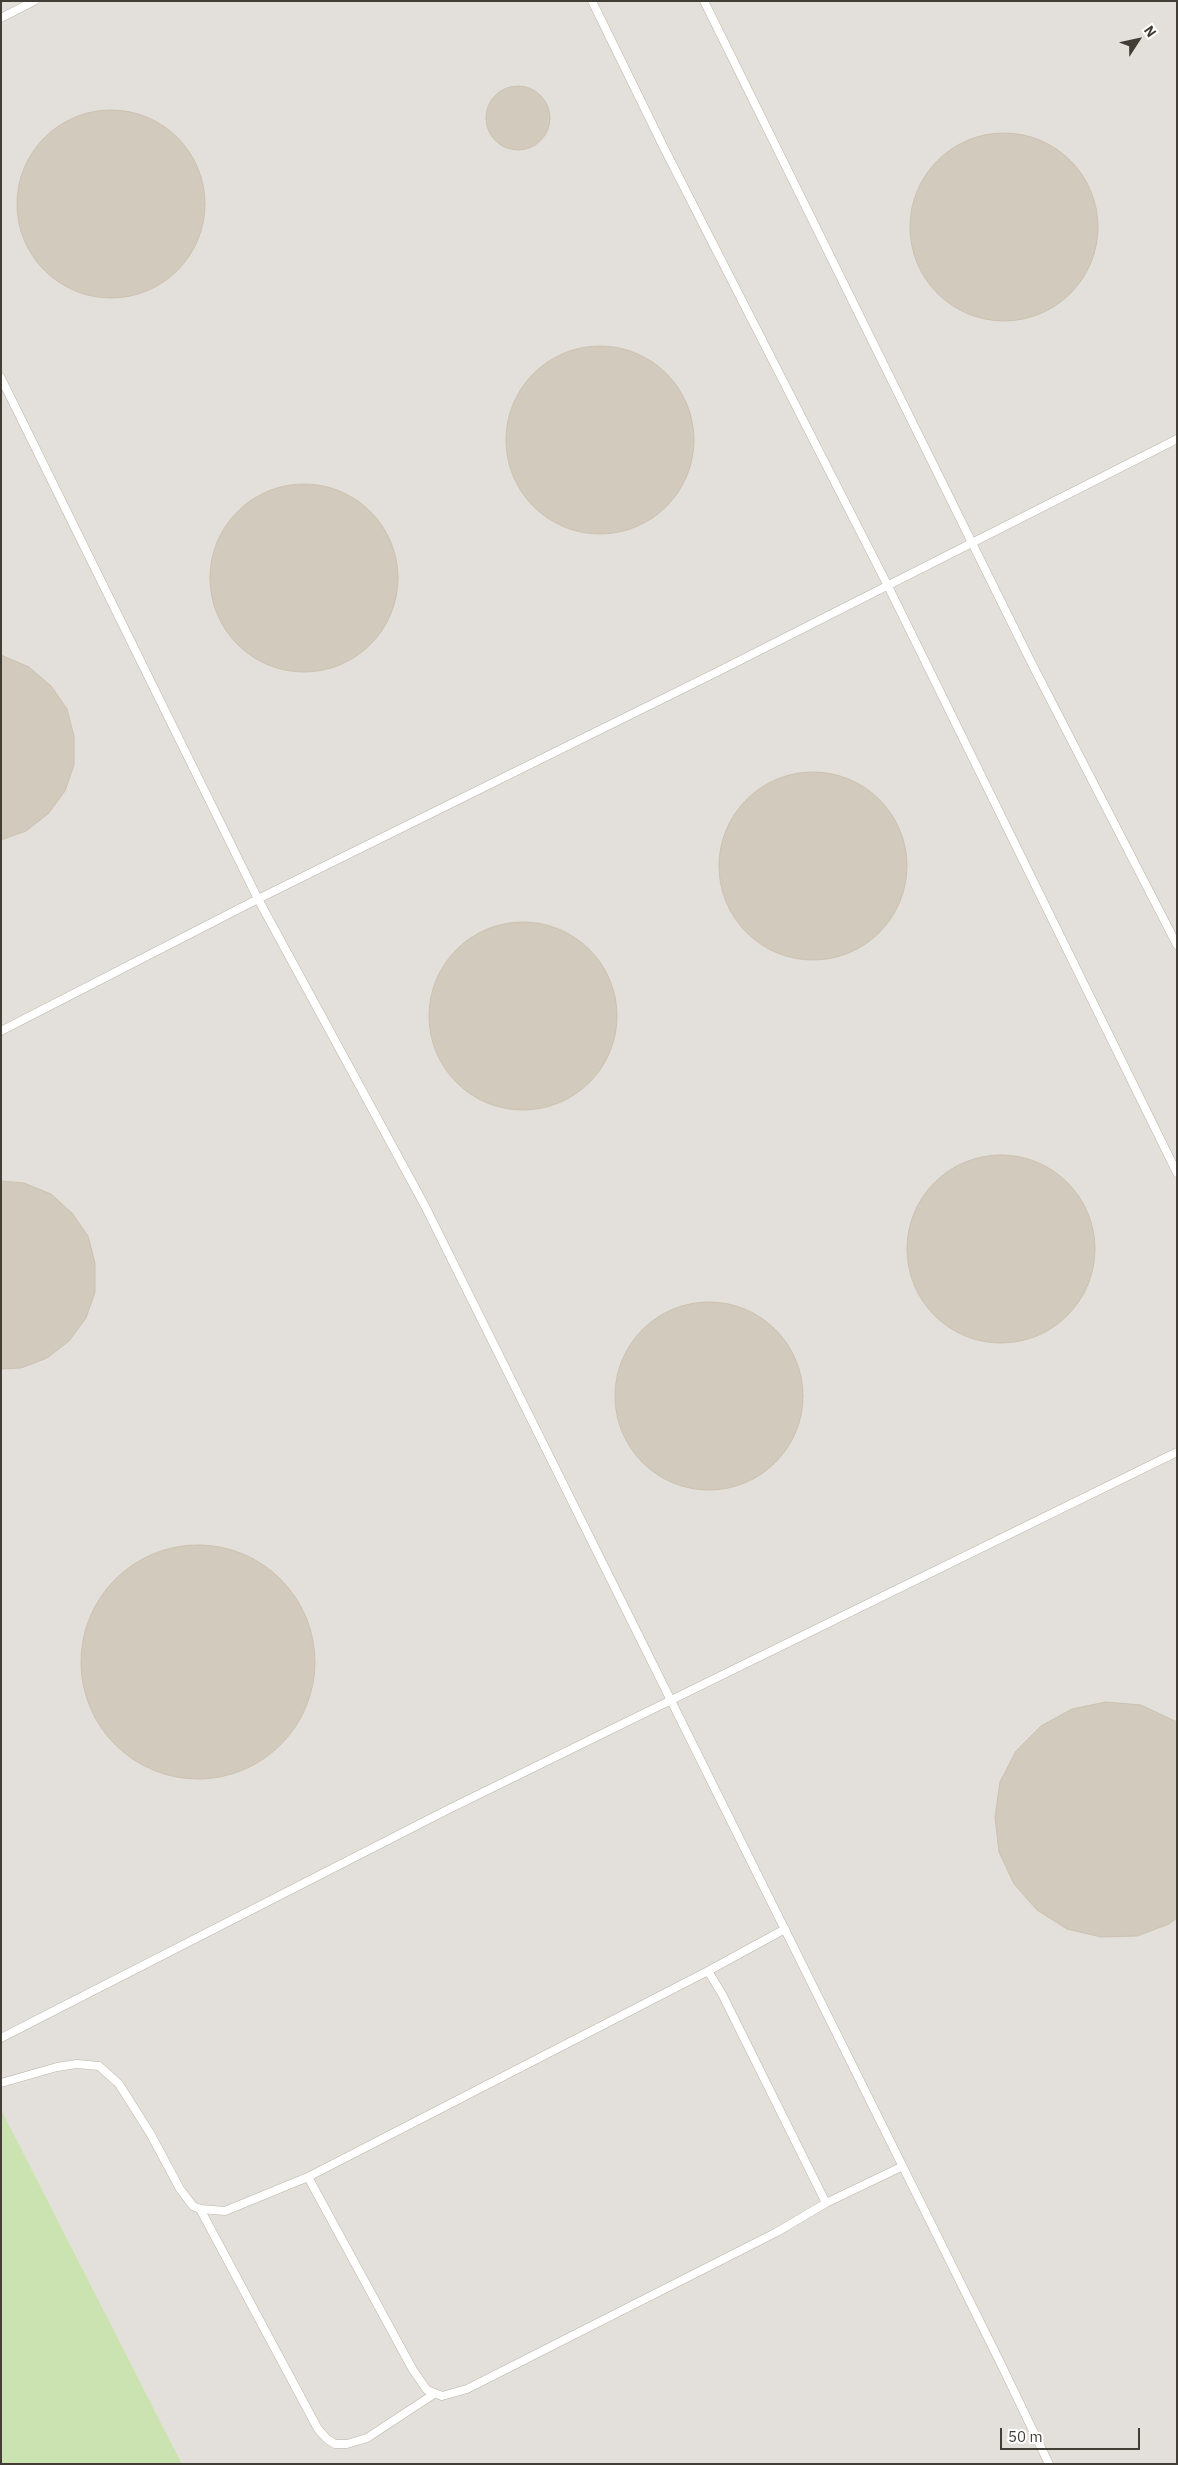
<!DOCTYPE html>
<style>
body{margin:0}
#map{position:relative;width:1178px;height:2465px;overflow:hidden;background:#f1eee5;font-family:"IBM Plex Sans",sans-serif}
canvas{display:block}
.frame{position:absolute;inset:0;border:2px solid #433e35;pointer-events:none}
.north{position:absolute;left:1113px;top:15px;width:50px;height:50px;-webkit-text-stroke:4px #fff;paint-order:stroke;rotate:55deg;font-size:14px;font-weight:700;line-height:20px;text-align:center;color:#433e35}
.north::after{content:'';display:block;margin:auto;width:18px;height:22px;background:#433e35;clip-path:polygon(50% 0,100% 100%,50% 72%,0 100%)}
.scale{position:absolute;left:1000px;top:2428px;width:140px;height:22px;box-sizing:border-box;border:2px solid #433e35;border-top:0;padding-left:6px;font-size:15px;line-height:18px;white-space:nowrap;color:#433e35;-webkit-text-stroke:4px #fff;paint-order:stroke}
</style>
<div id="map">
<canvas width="1178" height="2465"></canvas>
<div class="frame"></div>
<div class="north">N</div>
<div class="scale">50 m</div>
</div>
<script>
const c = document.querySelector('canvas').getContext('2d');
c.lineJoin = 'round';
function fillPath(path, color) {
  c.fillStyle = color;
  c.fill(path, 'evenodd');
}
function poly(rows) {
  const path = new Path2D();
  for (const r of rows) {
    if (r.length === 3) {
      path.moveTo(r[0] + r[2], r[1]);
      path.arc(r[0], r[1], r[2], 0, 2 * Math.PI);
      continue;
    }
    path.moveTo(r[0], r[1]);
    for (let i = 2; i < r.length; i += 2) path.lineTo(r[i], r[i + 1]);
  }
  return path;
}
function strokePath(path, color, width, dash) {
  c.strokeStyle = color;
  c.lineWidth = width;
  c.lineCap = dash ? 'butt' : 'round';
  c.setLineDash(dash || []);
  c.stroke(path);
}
fillPath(poly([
 [1,1,1177,1,1177,2464,182,2464,1,2109]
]), '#e3dfda');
fillPath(poly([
 [1,2109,182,2464,1,2464]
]), '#cbe3b1');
const building = poly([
 [518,118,32],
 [111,204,94],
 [1004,227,94],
 [600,440,94],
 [304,578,94],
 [1,655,29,667,51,686,67,709,74,736,74,765,65,791,48,814,26,831,1,840,1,655],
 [813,866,94],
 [523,1016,94],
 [1001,1249,94],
 [1,1181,24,1183,51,1194,72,1213,88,1236,95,1263,95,1292,86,1318,69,1341,47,1358,21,1368,1,1369,1,1181],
 [709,1396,94],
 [198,1662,117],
 [1106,1702,1141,1705,1177,1722,1177,1918,1169,1924,1137,1936,1101,1937,1067,1929,1037,1910,1014,1884,999,1852,995,1817,1000,1782,1016,1751,1041,1726,1072,1709,1106,1702]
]);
fillPath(building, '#d2cabc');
strokePath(building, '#ccc2af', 1);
const service = poly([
 [592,1,664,148,888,586,1177,1173],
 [704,1,1030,660,1177,945],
 [1,18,34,1],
 [1,378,258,899,425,1206,999,2360,1049,2464],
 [1,1031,258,899,721,670,1177,439],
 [785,1929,708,1971,308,2177,413,2370,427,2390,442,2396,467,2389,777,2232,826,2203,901,2167],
 [708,1971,722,1994,826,2203],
 [1,2038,447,1810,1177,1452],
 [1,2083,57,2067,77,2064,99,2066,119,2084,150,2133,180,2189,193,2206,200,2209,225,2211,308,2177],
 [200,2209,318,2429,327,2439,335,2444,347,2444,367,2438,434,2394]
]);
strokePath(service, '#bcb6a9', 9);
strokePath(service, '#fff', 8);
</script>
